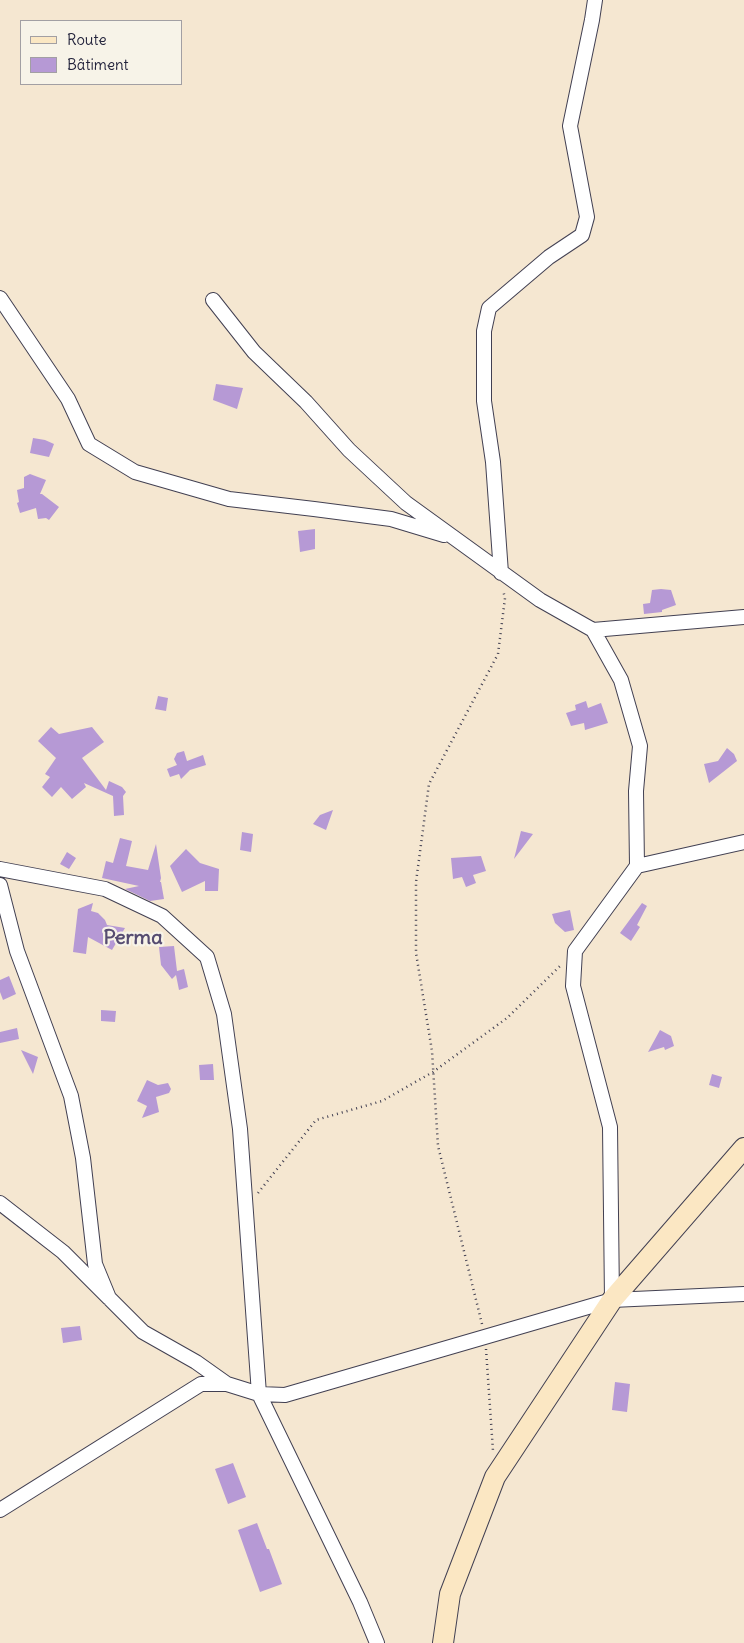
<!DOCTYPE html>
<meta charset="utf-8">
<style>
body{margin:0}
#map{position:relative;width:744px;height:1643px;overflow:hidden;background:#f5e7d1;font-family:Delius,sans-serif}
canvas{display:block}
.legend{position:absolute;left:20px;top:20px;width:162px;height:65px;box-sizing:border-box;background:#f7f3e8;border:1px solid #a29fa3;margin:0;padding:6px 9px;list-style:none;font-size:15px;color:#22223b}
.legend li{display:flex;align-items:center;gap:10px;height:25px}
.legend b{width:25px;border:1px solid #a29fa3}
</style>
<div id="map">
<canvas width="744" height="1643"></canvas>
<ul class="legend">
<li><b style="height:6px;background:#fbe7c3"></b>Route</li>
<li><b style="height:14px;background:#b699d5"></b>Bâtiment</li>
</ul>
</div>
<script>
const c = document.querySelector('canvas').getContext('2d');
c.lineJoin = 'round';
function fillPath(path, color) {
  c.fillStyle = color;
  c.fill(path, 'evenodd');
}
function poly(rows) {
  const path = new Path2D();
  for (const r of rows) {
    path.moveTo(r[0], r[1]);
    for (let i = 2; i < r.length; i += 2) path.lineTo(r[i], r[i + 1]);
  }
  return path;
}
function strokePath(path, color, width, dash) {
  c.strokeStyle = color;
  c.lineWidth = width;
  c.lineCap = dash ? 'butt' : 'round';
  c.setLineDash(dash || []);
  c.stroke(path);
}
function write(font, color, halo, rows, align = 'center') {
  c.font = font + ' Delius,sans-serif';
  c.lineWidth = 4.5;
  c.setLineDash([]);
  c.textBaseline = 'middle';
  c.strokeStyle = halo;
  c.fillStyle = color;
  for (const [text, x, y, turn = 0] of rows) {
    c.save();
    c.translate(x, y);
    c.rotate((+turn || 0) * Math.PI / 180);
    c.textAlign = isNaN(turn) ? turn : align;
    if (halo) c.strokeText(text, 0, 0);
    c.fillText(text, 0, 0);
    c.restore();
  }
}
fillPath(poly([
 [216,384,243,388,237,409,213,400],
 [33,438,45,440,54,444,49,457,30,453],
 [30,474,46,480,40,494,42,494,59,507,49,520,46,518,38,519,36,508,20,513,17,503,19,502,17,490,24,488,24,477],
 [315,529,315,549,300,552,298,531],
 [661,589,671,590,676,605,662,610,662,612,644,614,643,604,650,603,652,590],
 [158,696,168,698,166,711,155,709],
 [586,701,588,708,601,703,608,723,585,730,584,723,571,726,566,713,576,710,575,705],
 [51,727,59,734,92,727,104,742,82,758,106,790,109,781,122,787,126,792,123,796,124,815,114,816,113,796,84,783,86,787,72,799,61,787,52,797,42,787,50,777,45,774,56,758,38,741],
 [727,748,734,754,737,761,709,783,704,764,718,761],
 [184,751,187,761,203,755,206,765,190,770,181,779,179,774,170,777,167,769,177,765,174,759,177,753],
 [333,810,326,830,313,824,320,815],
 [521,831,533,834,514,859],
 [242,832,253,834,251,852,240,850],
 [120,838,132,841,126,866,148,870,156,844,161,878,160,882,161,882,164,899,150,901,125,889,139,886,102,878,106,861,113,863],
 [186,849,200,863,219,869,218,891,205,891,205,881,182,892,170,866],
 [67,852,76,858,69,869,60,864],
 [481,856,486,871,473,875,476,883,466,887,462,877,453,879,451,858],
 [93,903,91,911,98,913,105,920,107,925,125,928,112,950,88,937,86,954,73,952,78,909],
 [642,903,647,906,637,925,640,927,631,941,620,933],
 [570,910,574,930,565,932,555,923,552,914],
 [174,946,177,971,184,969,188,987,179,990,176,975,172,979,161,965,159,947],
 [9,976,16,994,3,1000,0,992,0,980],
 [101,1010,116,1011,115,1022,101,1021],
 [17,1028,19,1039,0,1043,0,1032],
 [660,1030,671,1036,674,1046,665,1050,664,1047,648,1052],
 [21,1050,38,1057,33,1074],
 [213,1064,214,1080,200,1080,199,1065],
 [712,1074,722,1077,719,1088,709,1085],
 [147,1080,158,1085,168,1083,171,1089,169,1093,156,1097,159,1112,142,1118,147,1106,137,1101],
 [80,1326,82,1340,63,1343,61,1328],
 [615,1382,630,1384,627,1412,612,1410],
 [233,1463,246,1497,228,1504,215,1469],
 [257,1523,267,1549,269,1549,282,1584,260,1592,238,1530]
]), '#b699d5');
const street = poly([
 [0,298,68,399,89,444,135,472,229,499,314,509,391,519,444,535],
 [213,300,254,352,306,402,349,450,406,503,540,600,593,630,621,680,640,746,636,791,637,866],
 [501,573,493,462,484,401,484,331,489,308,549,257,582,235,587,217,570,126,592,20,595,0],
 [593,630,744,617],
 [0,869,105,889,162,916,207,957,224,1014,240,1129,259,1394,360,1602,377,1643],
 [0,885,17,951,71,1096,83,1158,95,1264,109,1298],
 [0,1203,63,1252,143,1332,196,1362,227,1384],
 [612,1300,610,1127,573,986,575,951,637,866,744,842],
 [0,1510,201,1384,227,1384,259,1394,285,1395,612,1300,744,1294]
]);
const secondary = poly([
 [443,1643,450,1594,495,1477,612,1300,744,1148]
]);
strokePath(street, '#424052', 16);
strokePath(secondary, '#424052', 22);
strokePath(poly([
 [258,1193,316,1120,382,1101,433,1072,507,1018,562,964],
 [482,1324,438,1146,432,1051,416,953,416,882,429,784,498,654,505,598,503,590],
 [486,1349,493,1451]
]), '#424052', 2.5, [1, 4]);
strokePath(street, '#fff', 14);
strokePath(secondary, '#fbe7c3', 20);
write('bold 20px', '#564c71', '#f7f3e8', [
 ["Perma",133,938]
]);
</script>
